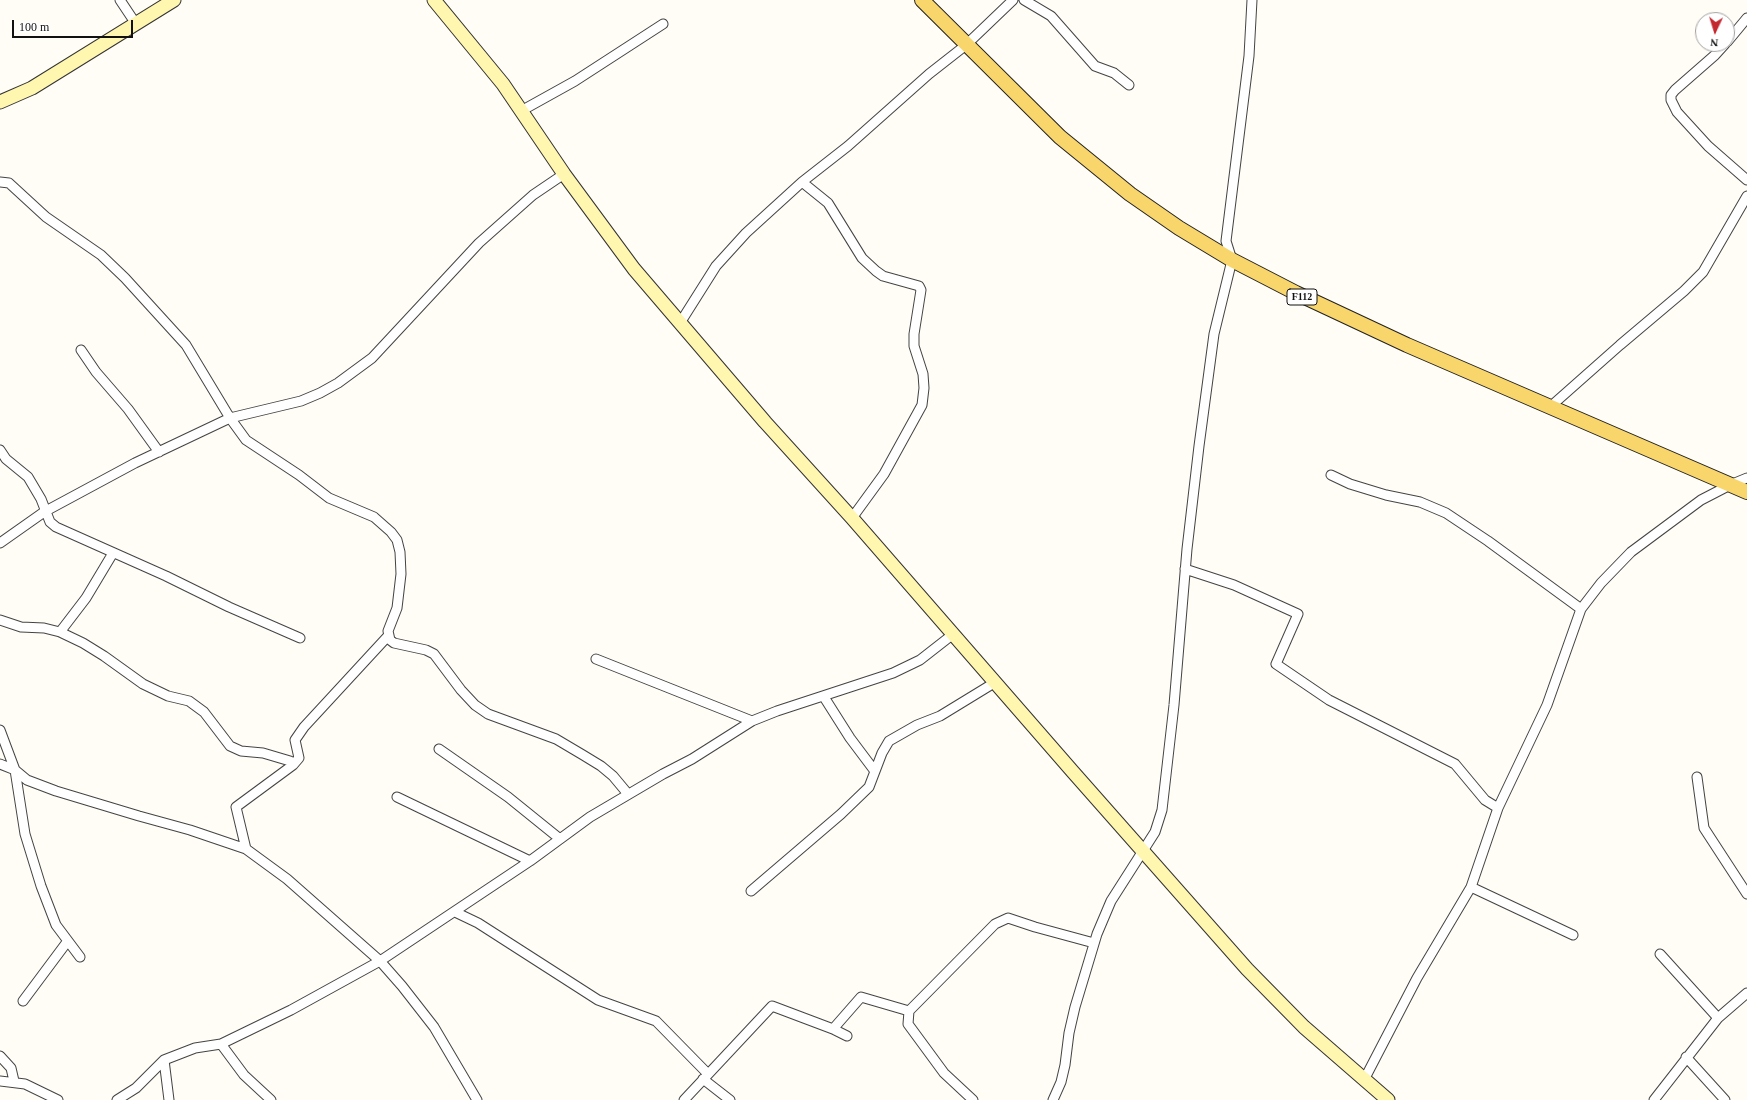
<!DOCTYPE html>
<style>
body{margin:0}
#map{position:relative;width:1747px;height:1100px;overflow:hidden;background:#fffdf5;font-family:"Times New Roman",serif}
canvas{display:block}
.north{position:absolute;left:1695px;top:12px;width:40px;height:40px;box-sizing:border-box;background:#fff;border:1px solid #a0a0a0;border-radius:50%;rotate:184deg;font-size:11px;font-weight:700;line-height:16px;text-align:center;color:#111}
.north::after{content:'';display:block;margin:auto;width:14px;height:18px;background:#c4262e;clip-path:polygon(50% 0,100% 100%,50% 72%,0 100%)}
.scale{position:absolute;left:12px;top:20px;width:121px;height:18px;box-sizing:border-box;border:2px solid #111;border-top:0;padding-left:5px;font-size:12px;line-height:14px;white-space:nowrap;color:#111;-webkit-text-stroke:3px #fff;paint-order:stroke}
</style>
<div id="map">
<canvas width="1747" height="1100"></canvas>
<div class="north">N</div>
<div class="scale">100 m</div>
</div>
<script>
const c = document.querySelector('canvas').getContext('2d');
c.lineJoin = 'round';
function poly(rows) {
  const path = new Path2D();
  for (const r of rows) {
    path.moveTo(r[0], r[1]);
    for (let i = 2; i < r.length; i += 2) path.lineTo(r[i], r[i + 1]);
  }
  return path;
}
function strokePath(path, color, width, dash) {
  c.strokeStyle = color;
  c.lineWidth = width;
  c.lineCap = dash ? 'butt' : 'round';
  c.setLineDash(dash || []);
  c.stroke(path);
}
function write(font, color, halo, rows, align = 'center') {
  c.font = font + ' "Times New Roman",serif';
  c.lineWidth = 4;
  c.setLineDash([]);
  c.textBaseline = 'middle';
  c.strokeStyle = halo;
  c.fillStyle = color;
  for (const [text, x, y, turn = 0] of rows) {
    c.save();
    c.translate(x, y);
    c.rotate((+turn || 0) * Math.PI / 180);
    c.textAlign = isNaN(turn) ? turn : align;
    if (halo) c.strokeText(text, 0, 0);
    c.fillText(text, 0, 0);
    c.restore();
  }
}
const minor = poly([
 [120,0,136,24],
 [1024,0,1051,16,1095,66,1114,73,1129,85],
 [1727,42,1747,18],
 [1725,44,1715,55,1675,90,1671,95,1671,100,1677,112,1708,146,1747,180],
 [521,111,575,81,663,24],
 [0,182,9,183,46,217,101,255,125,278,186,345,230,418,246,440,299,475,329,498,374,517,391,532,397,540,400,552,401,574,397,608,388,631,390,640,394,643,426,650,434,654,461,690,475,705,488,714,556,739,583,755,601,766,613,776,628,794],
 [802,182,828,203,862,258,876,271,883,276,919,286,921,290,914,334,914,346,923,374,924,388,922,405,884,474,852,518],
 [680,323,716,266,746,233,802,182,848,146,929,74,966,45,1013,0],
 [81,350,96,372,128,409,159,452],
 [1550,407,1620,345,1684,291,1703,272,1747,196],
 [0,450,6,459,28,477,41,499,50,522,56,527,166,576,229,607,300,638],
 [1331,475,1350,484,1386,495,1420,502,1446,513,1488,541,1581,609],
 [0,543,44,512,135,463,230,418,301,401,320,393,338,383,372,358,479,243,533,195,564,174],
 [1185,569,1234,585,1298,614,1276,664,1329,700,1455,764,1485,800,1498,808],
 [0,620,21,627,44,628,60,632,83,643,104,656,143,684,168,696,189,701,204,712,230,746,241,751,263,753,290,761,293,765],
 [60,632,86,598,113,553],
 [596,659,752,721],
 [824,697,850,738,874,770],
 [0,730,15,770,25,834,41,886,56,925,80,957],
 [439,749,508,797,560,839],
 [0,764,15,770,27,780,56,791,139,816,190,830,246,849,287,879,380,961,402,986,434,1027,477,1100],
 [1697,777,1704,828,1747,894],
 [397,797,530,861],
 [246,849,236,807,293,765,299,758,295,740,304,727,388,636],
 [1471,887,1573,935],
 [751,891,841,814,869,787,882,753,889,741,917,725,940,716,994,683],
 [455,912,478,923,598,1000,656,1021,708,1074],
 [1660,954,1718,1018],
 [23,1001,67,942],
 [833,1029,861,997,909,1011],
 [221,1044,244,1075,271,1100],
 [0,1056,11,1068,14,1081],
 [1686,1057,1725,1100],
 [164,1060,169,1100],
 [703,1079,730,1100],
 [1364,1080,1417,978,1471,887,1498,808,1547,705,1581,609,1601,583,1631,552,1701,500,1730,485,1747,478],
 [0,1081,25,1084,58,1100],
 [117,1100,136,1088,164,1060,195,1048,221,1044,291,1010,380,961,530,861,590,817,663,774,692,759,752,721,777,711,893,673,920,660,952,635],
 [684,1100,772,1006,833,1029,847,1036],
 [973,1100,944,1073,908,1024,909,1011,995,924,1008,918,1035,927,1094,943],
 [1053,1100,1061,1082,1065,1065,1069,1033,1075,1007,1097,934,1111,901,1155,832,1162,810,1174,705,1187,549,1199,446,1214,334,1232,260,1226,241,1249,56,1252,0],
 [1654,1100,1718,1018,1747,993]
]);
const secondary = poly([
 [434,0,503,84,564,174,634,269,765,422,852,518,1073,772,1247,969,1304,1027,1388,1100],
 [0,102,32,88,174,0]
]);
const primary = poly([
 [922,0,1060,137,1130,194,1179,228,1232,260,1296,293,1407,345,1747,492]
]);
strokePath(minor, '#444', 11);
strokePath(secondary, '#333', 15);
strokePath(primary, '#222', 16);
strokePath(minor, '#fff', 9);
strokePath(secondary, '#fff6b0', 13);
strokePath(primary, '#f9d66b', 14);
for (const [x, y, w] of [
 [1302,297,30]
]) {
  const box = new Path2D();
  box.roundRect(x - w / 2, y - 8, w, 16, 3);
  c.fillStyle = '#fff';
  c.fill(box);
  strokePath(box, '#111', 1);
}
write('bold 10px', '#111', null, [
 ["F112",1302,297]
]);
</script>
